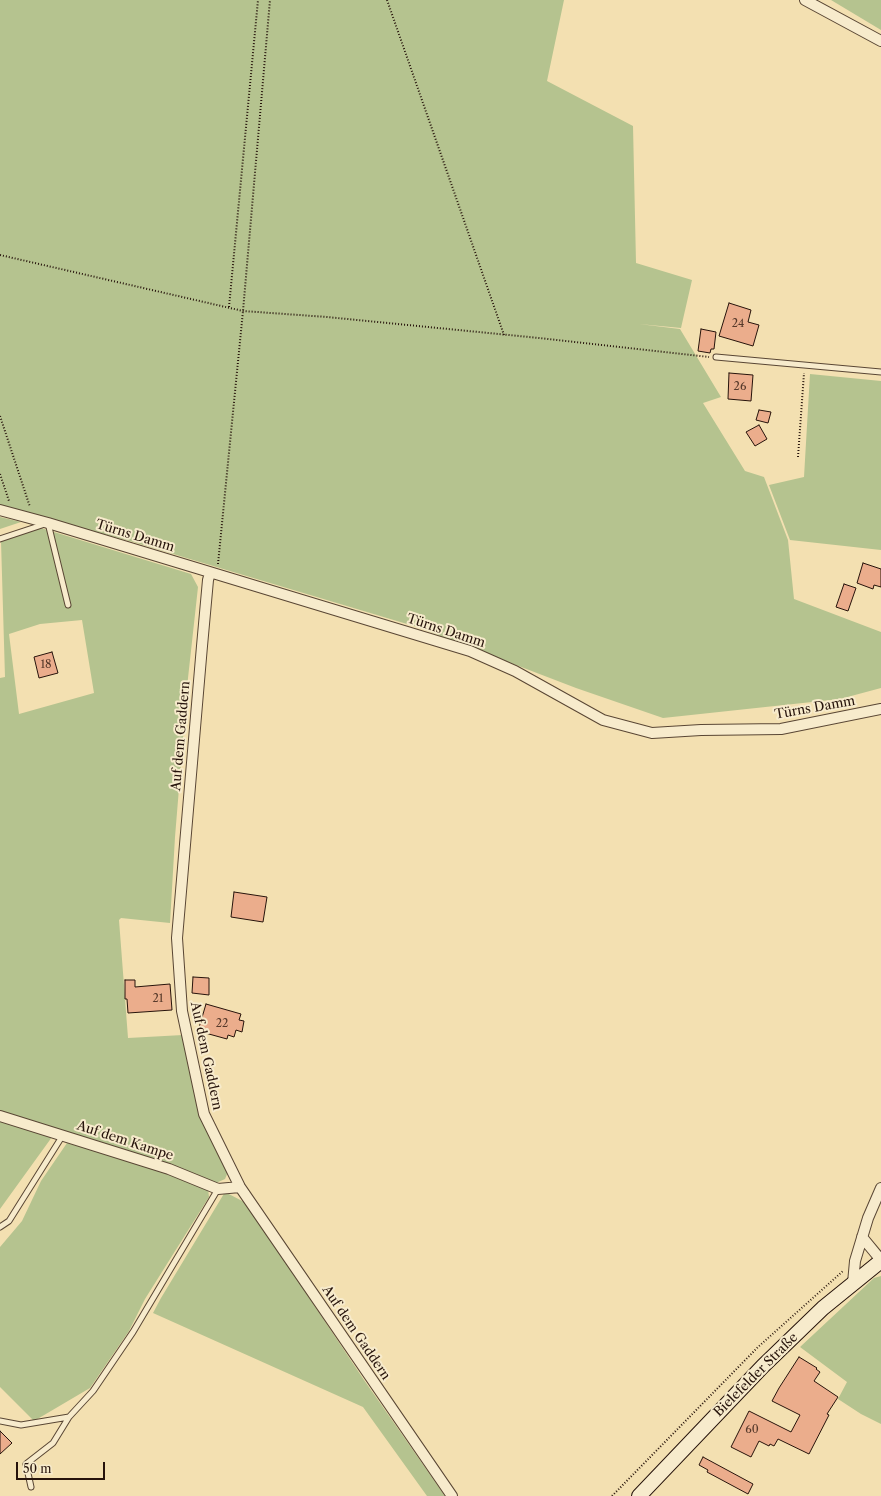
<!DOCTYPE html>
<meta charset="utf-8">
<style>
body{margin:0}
#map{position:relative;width:881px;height:1496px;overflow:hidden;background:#f3e0b1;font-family:"Libre Caslon Text",serif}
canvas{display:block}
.scale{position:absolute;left:16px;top:1462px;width:89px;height:18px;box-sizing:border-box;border:2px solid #26130b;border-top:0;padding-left:5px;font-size:12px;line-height:14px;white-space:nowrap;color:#26130b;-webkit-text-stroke:3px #f7ebcc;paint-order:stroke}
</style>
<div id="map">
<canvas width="881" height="1496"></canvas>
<div class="scale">50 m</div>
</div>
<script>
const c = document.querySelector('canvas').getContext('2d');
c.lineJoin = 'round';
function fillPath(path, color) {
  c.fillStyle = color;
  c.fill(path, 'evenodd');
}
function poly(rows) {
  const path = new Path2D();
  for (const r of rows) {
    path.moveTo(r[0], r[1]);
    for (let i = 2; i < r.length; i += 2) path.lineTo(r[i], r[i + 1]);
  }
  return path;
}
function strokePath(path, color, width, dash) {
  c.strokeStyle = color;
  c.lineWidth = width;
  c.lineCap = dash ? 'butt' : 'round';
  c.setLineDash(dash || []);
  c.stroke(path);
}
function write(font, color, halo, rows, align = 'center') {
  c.font = font + ' "Libre Caslon Text",serif';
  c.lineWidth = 4;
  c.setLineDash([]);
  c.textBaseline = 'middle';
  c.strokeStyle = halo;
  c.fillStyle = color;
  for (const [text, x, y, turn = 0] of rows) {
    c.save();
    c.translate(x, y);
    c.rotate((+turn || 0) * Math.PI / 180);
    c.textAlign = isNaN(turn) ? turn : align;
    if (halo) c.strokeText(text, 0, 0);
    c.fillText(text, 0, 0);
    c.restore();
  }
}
fillPath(poly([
 [0,0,564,0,547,81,633,126,636,263,692,280,681,328,639,324,680,329,721,397,703,403,745,471,764,477,788,540,794,599,881,632,881,688,840,699,663,718,576,688,417,627,133,542,0,506],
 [831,0,881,0,881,30],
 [810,374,881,381,881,550,790,540,769,485,804,477],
 [0,517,21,522,0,529],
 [41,528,191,574,198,587,188,678,175,837,170,923,121,918,119,920,128,1038,183,1035,228,1172,225,1179,216,1183,152,1158,0,1111,0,678,5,677,1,541],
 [82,620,94,693,19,714,9,634,40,624],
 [0,1121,52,1137,0,1209],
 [67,1143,154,1168,208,1189,209,1197,145,1299,129,1331,90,1388,34,1421,0,1387,0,1247,22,1221,41,1181],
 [225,1192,246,1203,364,1380,445,1496,427,1496,363,1407,153,1313,161,1298],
 [881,1276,881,1424,861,1414,838,1399,847,1382,800,1347,874,1278]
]), '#b5c38f');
const building = poly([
 [729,303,751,310,748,322,759,325,753,346,719,336,729,303],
 [701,329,716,332,714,349,711,349,710,353,698,351,701,329],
 [729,373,753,375,751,401,728,399,729,373],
 [759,410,771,412,768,423,756,420,759,410],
 [759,425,767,439,755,446,746,432,759,425],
 [863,563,881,569,881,587,874,585,873,589,857,583,863,563],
 [844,584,856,588,848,611,836,607,844,584],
 [52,652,58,673,39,678,34,657,52,652],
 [234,892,267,897,263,922,231,917,234,892],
 [193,977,209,978,209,995,192,993,193,977],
 [125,980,135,980,135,987,170,984,172,1010,128,1013,127,999,125,999,125,980],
 [206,1004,241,1014,239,1020,244,1021,242,1032,236,1030,234,1037,228,1035,227,1039,198,1031,206,1004],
 [799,1357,817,1368,816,1369,820,1372,814,1381,838,1397,827,1414,829,1415,809,1454,778,1439,774,1446,770,1444,769,1446,759,1441,751,1457,731,1447,749,1411,791,1432,800,1415,772,1401,779,1388,799,1357],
 [0,1431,12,1443,0,1454,0,1431],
 [703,1457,753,1484,748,1494,707,1472,708,1470,699,1465,703,1457]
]);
fillPath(building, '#ebad8c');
strokePath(building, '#26130b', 1);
const service = poly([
 [716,357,881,372],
 [0,539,48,523,68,605],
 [0,1227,9,1221,63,1135],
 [0,1421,21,1425,69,1417,93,1391,133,1332,218,1189],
 [31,1487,26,1464,53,1443,69,1417]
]);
const minor = poly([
 [805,0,881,41],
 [0,510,48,523,470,651,515,671,603,720,652,733,701,730,781,729,881,709],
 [210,573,208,580,202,646,177,938,182,1011,204,1114,240,1187,452,1496],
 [0,1116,169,1169,218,1189,240,1187],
 [862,1237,881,1260],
 [853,1283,855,1261,868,1218,881,1188]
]);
const secondary = poly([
 [639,1496,763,1366,823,1308,881,1261]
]);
strokePath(service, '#594634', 7);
strokePath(minor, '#594634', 12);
strokePath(secondary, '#26130b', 16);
strokePath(poly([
 [387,0,504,335],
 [0,255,243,311,327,317,539,338,709,357],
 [229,307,258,0],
 [0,416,30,507],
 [798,457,804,373],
 [0,474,9,501],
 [218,564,243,311,270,0],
 [612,1496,758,1347,843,1271]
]), '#26130b', 2, [1, 2]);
strokePath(service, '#f7ebcc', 5);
strokePath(minor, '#f7ebcc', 10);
strokePath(secondary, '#f7ebcc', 14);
write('11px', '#573a2b', null, [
 ["24",738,324],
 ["26",740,387],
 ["18",46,665],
 ["21",158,999],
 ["22",222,1024],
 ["60",752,1430]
]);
write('13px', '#26130b', '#f7ebcc', [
 ["Türns Damm",135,536,17],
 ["Türns Damm",446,631,18],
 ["Türns Damm",815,708,-10],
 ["Auf dem Gaddern",181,736,-85],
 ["Auf dem Gaddern",206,1056,78],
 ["Auf dem Kampe",125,1141,18],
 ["Auf dem Gaddern",356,1333,56],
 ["Bielefelder Straße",756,1375,-45]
]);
</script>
